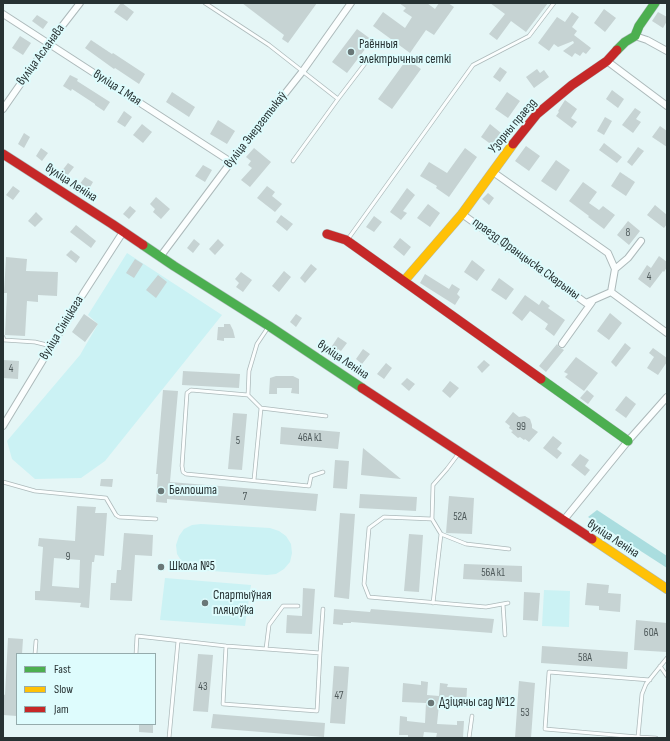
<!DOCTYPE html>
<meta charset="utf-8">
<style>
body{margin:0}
#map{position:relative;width:670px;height:741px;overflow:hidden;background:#e5f6f6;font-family:"Sofia Sans Condensed",sans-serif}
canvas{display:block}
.frame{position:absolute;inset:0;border:4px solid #273233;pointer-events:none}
.legend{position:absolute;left:16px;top:653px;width:140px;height:72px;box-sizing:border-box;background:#defcfd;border:1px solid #95abac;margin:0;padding:5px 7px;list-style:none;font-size:12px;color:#273233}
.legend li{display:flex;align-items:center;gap:8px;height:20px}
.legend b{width:20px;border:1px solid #95abac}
</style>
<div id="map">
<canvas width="670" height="741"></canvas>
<div class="frame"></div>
<ul class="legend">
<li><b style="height:5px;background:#4caf50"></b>Fast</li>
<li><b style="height:5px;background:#ffc107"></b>Slow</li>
<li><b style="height:5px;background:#c62828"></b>Jam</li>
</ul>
</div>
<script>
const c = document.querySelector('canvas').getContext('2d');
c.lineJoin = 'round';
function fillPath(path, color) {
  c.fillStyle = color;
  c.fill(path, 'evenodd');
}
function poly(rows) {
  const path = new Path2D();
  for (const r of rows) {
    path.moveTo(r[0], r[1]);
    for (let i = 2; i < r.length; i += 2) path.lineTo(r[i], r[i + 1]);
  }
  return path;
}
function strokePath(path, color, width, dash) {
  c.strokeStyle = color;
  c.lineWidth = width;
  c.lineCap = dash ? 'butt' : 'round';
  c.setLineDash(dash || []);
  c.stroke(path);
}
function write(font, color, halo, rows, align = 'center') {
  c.font = font + ' "Sofia Sans Condensed",sans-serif';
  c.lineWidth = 4;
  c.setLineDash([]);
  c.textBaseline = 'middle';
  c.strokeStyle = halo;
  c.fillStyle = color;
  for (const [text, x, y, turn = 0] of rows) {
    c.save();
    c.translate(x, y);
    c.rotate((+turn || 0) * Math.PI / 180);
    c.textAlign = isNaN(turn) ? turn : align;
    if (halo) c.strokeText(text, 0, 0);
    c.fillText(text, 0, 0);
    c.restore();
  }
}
fillPath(poly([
 [127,253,222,315,105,461,81,478,35,479,12,459,7,441,80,355,98,324,88,315],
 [201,524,270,528,279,531,286,536,291,544,292,553,290,562,284,569,276,574,267,575,198,570,189,568,182,562,177,554,176,545,179,536,184,529,192,525],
 [165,578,251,585,245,626,160,620],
 [544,590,570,591,569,627,542,626]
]), '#cbf2f4');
fillPath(poly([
 [597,510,667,556,667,568,588,517]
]), '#aadddf');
fillPath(poly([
 [121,3,122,3,134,12,127,21,114,12],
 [242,3,317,3,288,43,282,39,284,35],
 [399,3,427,3,435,9,439,3,448,3,454,7,434,35,426,30,410,53,373,26,383,12,405,28,412,17,403,11,406,8],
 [490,3,548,3,526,32,511,21,497,40,489,34,505,14],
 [604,9,616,18,605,32,594,23],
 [572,12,579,17,572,27,577,31,574,35,591,48,586,54,583,52,580,56,575,53,572,57,563,51,574,43,573,41,558,47,554,44,549,51,538,43,557,17,565,22],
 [658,12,667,17,667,21,663,28,652,21],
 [37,15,48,22,43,29,32,21],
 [357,29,372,40,347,73,332,62],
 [20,36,31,43,23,55,12,48],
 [91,40,112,54,113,53,145,74,139,84,115,68,114,69,85,48],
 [407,59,421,69,392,109,378,99],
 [500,67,507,72,500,82,493,77],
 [537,69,540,73,544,70,549,77,534,88,526,77],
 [70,75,78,79,77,81,110,102,104,111,95,105,95,104,72,89,71,91,63,86],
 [612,90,624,99,618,108,606,99],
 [172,92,195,107,189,117,166,102],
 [507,92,520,101,508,118,495,109],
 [565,100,577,109,571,118,577,122,572,128,556,116,559,112,558,111],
 [635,108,641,112,636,119,641,122,633,133,622,125],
 [124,111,132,117,125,127,117,122],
 [605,117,612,121,604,135,597,131],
 [218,120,235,131,227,144,210,134],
 [142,124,152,132,143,143,133,135],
 [490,124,501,133,492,145,481,137],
 [660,126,667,131,667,147,652,137],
 [24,133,30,137,24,148,18,144],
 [604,143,622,157,617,163,599,150],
 [526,146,540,156,529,171,515,161],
 [638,147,644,151,632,166,627,162],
 [41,148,48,153,42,161,36,156],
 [254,148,271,162,250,187,241,180,252,168,248,165,251,161,246,157],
 [465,148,477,157,449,197,436,188,437,186,420,176,429,162,447,173],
 [556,160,570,170,556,191,541,181],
 [68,163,74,167,67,176,61,172],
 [203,165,212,170,205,182,195,176],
 [620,172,635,182,626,196,611,186],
 [85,177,93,182,88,191,79,185],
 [583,182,597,192,589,203,599,210,603,206,615,215,604,229,588,217,589,216,569,201],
 [13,186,20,191,13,200,6,195],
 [267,186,275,192,272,196,282,204,275,212,257,198],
 [407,188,415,195,403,211,407,213,401,220,390,212],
 [488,193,494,198,489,205,482,199],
 [156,197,170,209,161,219,153,212,155,209,150,204],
 [428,204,440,213,430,227,417,218],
 [655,205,667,215,667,224,664,228,647,215],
 [130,206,136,211,129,219,123,214],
 [36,212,43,219,35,227,28,221],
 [281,215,293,224,287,231,276,222],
 [374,216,382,222,374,232,366,227],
 [628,221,640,231,629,245,617,235],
 [76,225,96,241,91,248,70,232],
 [400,238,411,247,404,256,393,247],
 [194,239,200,244,193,253,187,248],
 [218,239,224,245,215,255,209,249],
 [71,250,80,257,76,263,66,255],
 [659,256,667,262,667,267,664,272,663,271,650,288,638,279,647,265,651,268],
 [6,257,27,259,26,271,58,272,57,296,38,295,38,302,27,301,25,336,5,335,7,293,4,293],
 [135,259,143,264,134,278,126,273],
 [472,260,485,270,477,281,464,272],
 [311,264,317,269,305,283,300,278],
 [284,271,291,277,279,292,272,286],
 [241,272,252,280,243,292,236,287,239,283,235,279],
 [425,274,449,289,452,284,460,289,457,294,460,297,455,305,420,283],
 [158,275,167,282,156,298,146,290],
 [499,278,514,289,506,300,491,290],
 [525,295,539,305,542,300,550,306,548,308,565,320,554,336,545,329,548,324,530,311,522,321,512,313],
 [610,313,622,323,609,340,597,331],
 [84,314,98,324,85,342,72,332],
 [296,314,302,318,296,327,290,322],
 [224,324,230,324,233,330,235,338,224,338,224,341,217,340,218,327,224,327],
 [338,337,347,343,341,351,338,349,335,353,330,349],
 [625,343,631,348,616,367,611,362],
 [557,344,559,347,564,350,546,372,539,366],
 [653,348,667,358,667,362,658,375,647,368,654,357,649,353],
 [363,349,370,354,362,364,356,359],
 [576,357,598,373,584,391,565,377,568,374,564,372],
 [3,360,19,361,18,379,3,378],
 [484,360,490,365,482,373,477,367],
 [386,363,392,368,384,379,377,374],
 [183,371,240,374,239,388,182,385],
 [276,376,293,376,299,379,299,394,291,393,292,388,277,388,277,394,269,394,270,378],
 [407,378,415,384,409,391,401,384],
 [450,381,459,388,450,398,442,391],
 [163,390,178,391,170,482,318,494,316,511,167,499,167,503,156,502,158,474,156,474],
 [587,390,594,396,588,404,580,398],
 [626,396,636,404,626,418,615,410],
 [513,412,519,417,525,416,530,419,532,425,532,428,538,432,529,442,525,439,524,440,520,437,518,438,511,432,513,431,509,428,510,426,505,422],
 [233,413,247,414,242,470,228,469],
 [281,427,340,432,338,449,280,444],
 [553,436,562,443,557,449,562,453,557,459,543,448],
 [363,448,401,479,361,475],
 [580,454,589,460,585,466,590,470,585,476,571,465],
 [335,460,349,461,347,489,333,488],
 [101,479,113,479,112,487,100,486],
 [360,494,417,497,416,511,359,508],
 [449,496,474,498,472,534,446,533],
 [77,506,96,507,95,513,107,513,104,556,95,555,94,562,92,562,89,608,80,607,81,603,35,600,35,591,40,591,43,547,38,546,39,538,75,541],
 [54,558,80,560,79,588,52,586],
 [340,513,355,514,349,599,334,597],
 [124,533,153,535,152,556,135,555,132,601,110,600,111,583,116,583,117,570,121,570],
 [409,534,423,535,419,592,404,591],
 [464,564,522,566,522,582,463,579],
 [587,583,609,585,608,593,621,594,620,612,599,610,599,606,585,605],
 [303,588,315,589,312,634,286,633,287,615,302,616],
 [524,592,540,593,538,621,523,620],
 [334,609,370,612,371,609,494,619,492,633,351,622,351,623,343,623,343,625,333,624],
 [636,620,667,623,666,652,634,650],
 [8,638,23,639,22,654,17,654,17,716,3,715,3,694,5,695],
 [542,646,628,652,627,669,541,663],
 [198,654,213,655,208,712,193,711],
 [334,666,349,667,345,724,330,723],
 [421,681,428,682,427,695,439,696,440,683,448,684,447,687,467,688,466,707,439,705,437,724,457,725,457,721,464,721,463,738,436,738,437,733,424,732,423,738,408,738,408,735,399,735,400,716,407,717,407,721,425,723,426,703,402,702,403,683,421,685],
 [519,681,535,683,531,738,515,738],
 [213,714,325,723,324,737,211,728],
 [139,724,153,724,153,733,139,732]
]), '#c6d3d3');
const lane = poly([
 [205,3,269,45,338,99,370,57],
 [293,161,338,99],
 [348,239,473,65,529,36,554,3],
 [3,337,4,340,35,342,51,346],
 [248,395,191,390,187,393,182,466,183,472,186,474,309,486,311,476,323,472],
 [261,408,326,416],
 [254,480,261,408,248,395,249,371,257,344,269,326],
 [3,482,35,491,106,498,116,515,119,517,156,519],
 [432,519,384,517,369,528,364,584,369,597,486,607,508,603],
 [441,534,466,544,509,549],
 [433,603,441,534,432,519,433,485,447,469,459,453],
 [503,604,505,635],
 [266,649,269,625,283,606,298,606],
 [320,653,323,609],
 [35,654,36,641],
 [136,654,137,636,226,646,320,653,317,711,223,704,226,646],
 [660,666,667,676],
 [650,680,549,672,545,729,638,737,642,694,646,684,667,658],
 [638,737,656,738],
 [169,738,178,641],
 [469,738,472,716]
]);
const street = poly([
 [3,14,231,162],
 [635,36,647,40,667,51],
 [607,61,667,106],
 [3,109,49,43,80,3],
 [493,172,608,253,615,269,611,292,667,333],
 [462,214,586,303,611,292],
 [160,257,231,162,302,72,351,3],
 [615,269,628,258,641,241],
 [562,344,592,302],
 [3,426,83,294,123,232],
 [563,521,628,441,667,397]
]);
const fast = poly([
 [617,50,625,42,635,36,639,26,655,3],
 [143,245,174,266,269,326,362,388],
 [541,379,628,441]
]);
const slow = poly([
 [404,281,462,214,513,144],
 [592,539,667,589]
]);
const jam = poly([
 [513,144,537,114,572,85,607,61,617,50],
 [3,154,112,224,143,245],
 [327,234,346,240,541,379],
 [362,388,592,539]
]);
strokePath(lane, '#acb9ba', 4.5);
strokePath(street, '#acb9ba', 8);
strokePath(fast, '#acb9ba', 10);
strokePath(slow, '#acb9ba', 10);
strokePath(jam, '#acb9ba', 10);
strokePath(lane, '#fbfefe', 3);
strokePath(street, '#fbfefe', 6);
strokePath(fast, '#4caf50', 9);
strokePath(slow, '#ffc107', 9);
strokePath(jam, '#c62828', 9);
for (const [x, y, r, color] of [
 [351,52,4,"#6a7777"],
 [161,491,4,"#6a7777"],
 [161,567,4,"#6a7777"],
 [205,603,4,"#6a7777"],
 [431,703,4,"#6a7777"]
]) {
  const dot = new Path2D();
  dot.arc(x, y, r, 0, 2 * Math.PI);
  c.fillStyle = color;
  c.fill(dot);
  strokePath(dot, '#defcfd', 1.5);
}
write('11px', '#4f5a5b', null, [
 ["8",628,233],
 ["4",649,277],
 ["4",11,369],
 ["99",521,427],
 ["46А к1",310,438],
 ["5",238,441],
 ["7",245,497],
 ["52А",460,517],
 ["9",68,557],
 ["56А к1",493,573],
 ["60А",651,633],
 ["58А",585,658],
 ["43",203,687],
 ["47",339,696],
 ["53",525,713]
]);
write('13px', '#273233', '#defcfd', [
 ["Раённыя",359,45],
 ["электрычныя сеткі",359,60],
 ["Белпошта",169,491],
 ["Школа №5",169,567],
 ["Спартыўная",213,596],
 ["пляцоўка",213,611],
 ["Дзіцячы сад №12",439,703]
], 'left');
write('13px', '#273233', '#defcfd', [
 ["вуліца Асланава",41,55,-54],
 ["вуліца 1 Мая",117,88,33],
 ["Узорны праезд",513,126,-50],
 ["вуліца Энергетыкаў",256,130,-52],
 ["вуліца Леніна",71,183,33],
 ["праезд Францыска Скарыны",526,259,36],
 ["вуліца Сініцкага",62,328,-59],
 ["вуліца Леніна",343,360,34],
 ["вуліца Леніна",613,539,33]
]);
</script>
